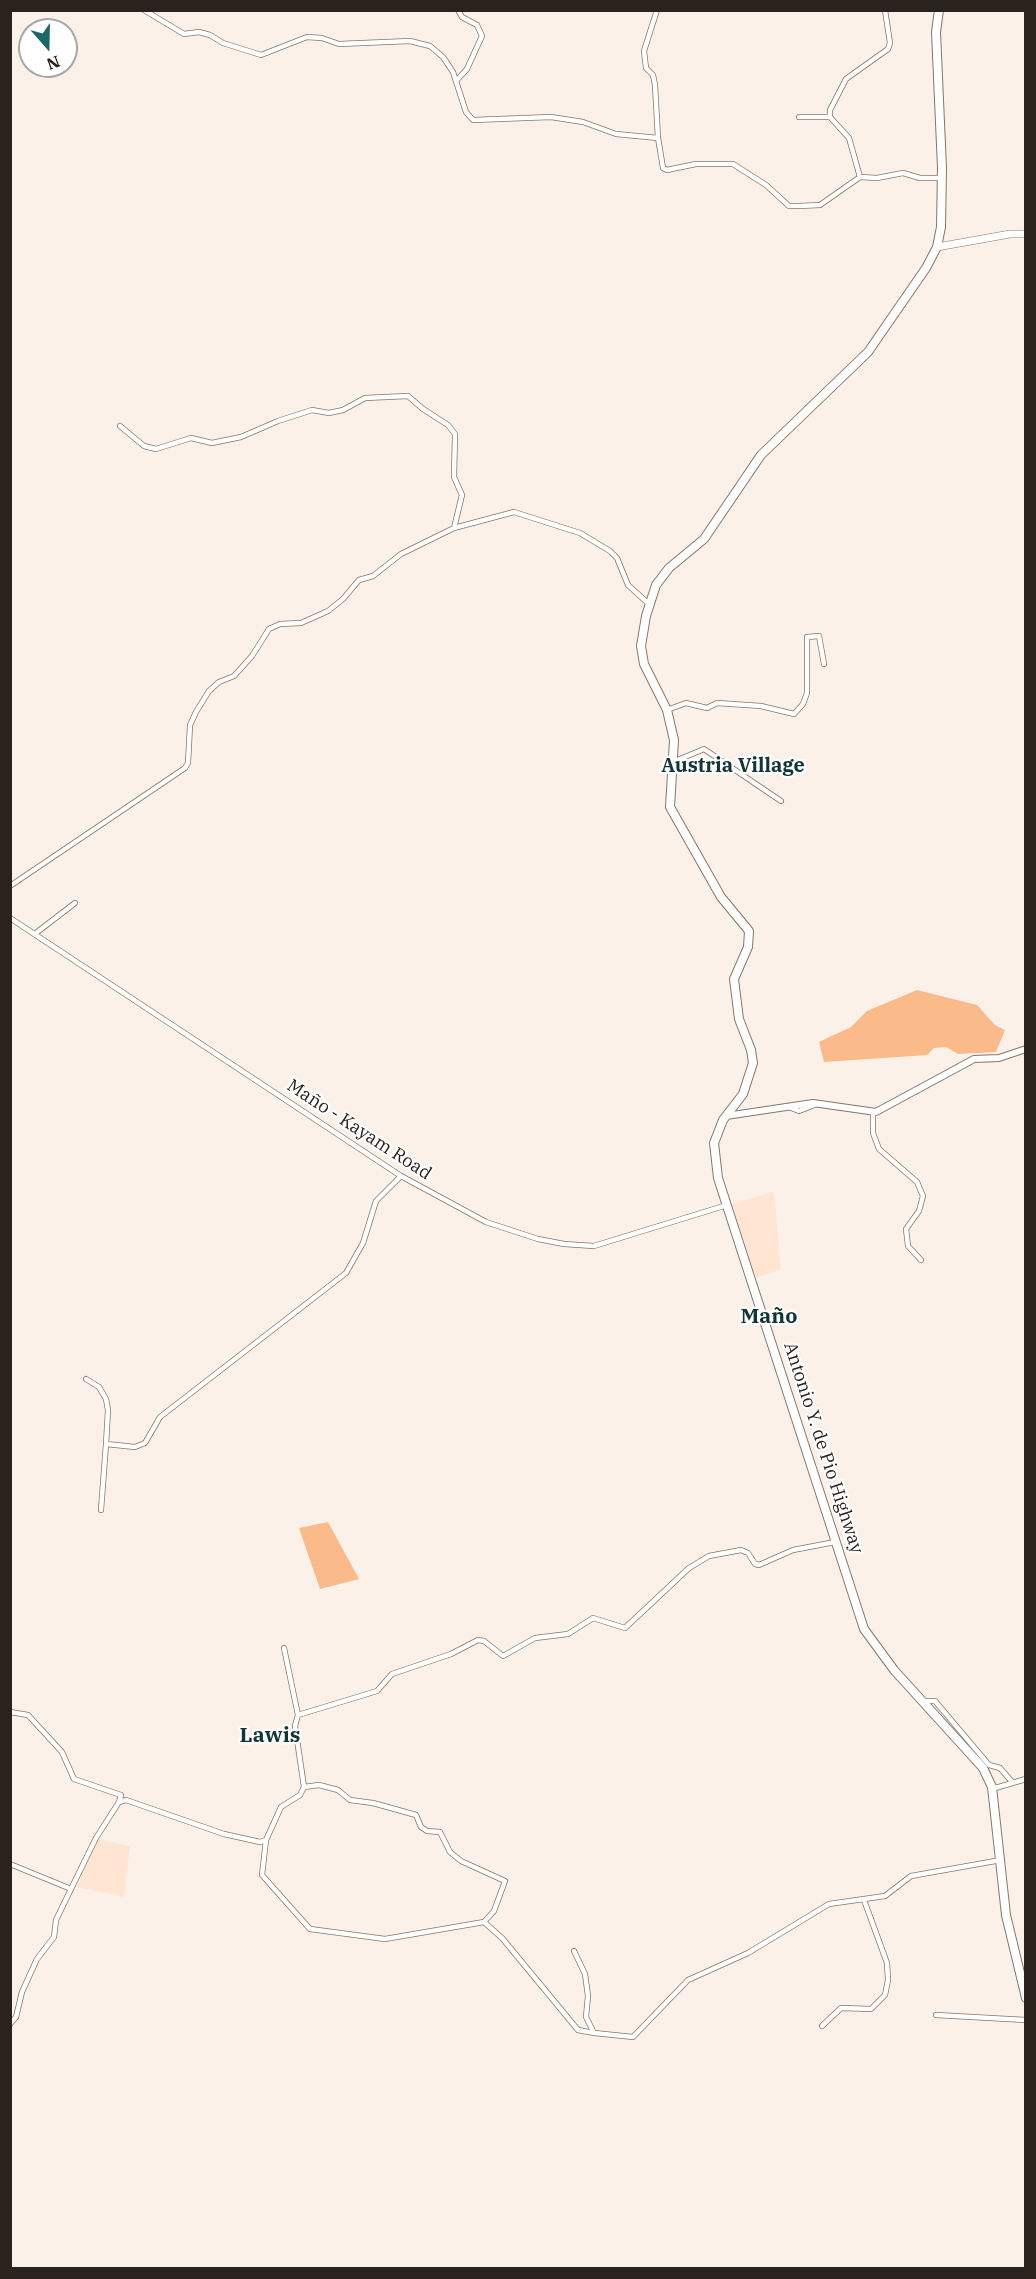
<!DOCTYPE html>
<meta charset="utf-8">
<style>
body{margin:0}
#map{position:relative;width:1036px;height:2279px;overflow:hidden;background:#fcf1e9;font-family:"IBM Plex Serif",serif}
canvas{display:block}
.frame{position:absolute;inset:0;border:12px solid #29221d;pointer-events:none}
.north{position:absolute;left:18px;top:18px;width:60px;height:60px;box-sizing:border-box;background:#fff;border:2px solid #a9a7a5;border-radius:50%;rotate:160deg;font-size:16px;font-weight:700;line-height:24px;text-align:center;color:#29221d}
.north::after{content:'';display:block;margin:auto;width:21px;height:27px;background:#196767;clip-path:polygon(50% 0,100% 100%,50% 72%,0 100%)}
</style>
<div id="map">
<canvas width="1036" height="2279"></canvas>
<div class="frame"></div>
<div class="north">N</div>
</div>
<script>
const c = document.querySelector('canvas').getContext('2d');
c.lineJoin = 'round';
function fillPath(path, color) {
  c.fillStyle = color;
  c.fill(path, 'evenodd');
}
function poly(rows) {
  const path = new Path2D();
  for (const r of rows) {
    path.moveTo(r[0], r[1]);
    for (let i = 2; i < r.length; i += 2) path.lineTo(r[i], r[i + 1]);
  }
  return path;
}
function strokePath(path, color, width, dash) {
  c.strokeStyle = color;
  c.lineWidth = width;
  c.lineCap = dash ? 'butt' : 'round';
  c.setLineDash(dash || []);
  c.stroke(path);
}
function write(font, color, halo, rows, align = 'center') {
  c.font = font + ' "IBM Plex Serif",serif';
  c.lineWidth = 4.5;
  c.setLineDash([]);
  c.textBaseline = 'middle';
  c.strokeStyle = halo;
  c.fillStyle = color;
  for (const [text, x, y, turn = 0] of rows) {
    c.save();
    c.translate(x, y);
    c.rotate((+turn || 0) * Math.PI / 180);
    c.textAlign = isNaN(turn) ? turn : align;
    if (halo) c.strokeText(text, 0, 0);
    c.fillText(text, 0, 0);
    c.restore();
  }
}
fillPath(poly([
 [774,1191,781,1270,756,1278,732,1204],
 [98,1839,130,1846,124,1897,77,1887]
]), '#ffe5d2');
fillPath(poly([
 [917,990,977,1005,995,1025,1005,1030,996,1052,958,1054,946,1047,934,1048,927,1055,824,1062,819,1042,851,1027,867,1011],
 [328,1522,359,1579,320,1589,299,1528]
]), '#faba8a');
const minor = poly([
 [144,10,184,34,199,32,210,35,223,43,261,55,307,37,322,38,339,44,410,41,430,46,443,57,453,72,466,112,473,120,551,117,583,122,616,134,658,138],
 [657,10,644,51,646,68,653,75,655,85,658,138,663,168,667,170,696,164,733,164,766,185,789,206,799,206,820,205,860,177,877,178,903,173,920,178,942,178],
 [457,80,467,69,482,36,477,25,462,17,458,10],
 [799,117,830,117],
 [860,177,849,138,830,117,830,110,846,79,888,49,890,43,885,10],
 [120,426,144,446,156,449,191,438,212,443,241,437,278,421,312,410,329,413,343,410,365,398,408,396,423,409,448,425,455,434,454,477,462,495,454,528],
 [667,710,686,703,707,708,717,703,761,706,794,714,803,704,807,693,807,637,819,636,824,664],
 [673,762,704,749,781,801],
 [10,886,185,768,188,763,190,725,196,712,209,691,219,682,234,676,252,656,269,629,280,624,301,623,328,611,343,599,359,580,373,576,401,554,454,528,514,512,580,533,610,551,617,558,628,585,650,605],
 [10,918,401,1176,486,1222,538,1239,564,1244,594,1246,727,1205],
 [36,933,75,903],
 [786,1106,799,1111,817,1104],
 [873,1113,873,1133,879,1149,917,1182,923,1196,919,1211,906,1229,908,1246,921,1260],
 [86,1379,99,1387,106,1399,108,1410,106,1444,135,1447,145,1443,160,1417,346,1273,363,1243,376,1201,401,1176],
 [101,1510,106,1444],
 [284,1648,298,1715],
 [923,1701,935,1701,989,1765,1000,1768,1013,1783],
 [10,1712,28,1715,62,1752,74,1779,121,1795,119,1802],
 [304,1787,319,1785,338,1790,350,1800,373,1803,416,1815,421,1827,427,1831,440,1832,450,1852,461,1861,505,1881,494,1911,484,1922],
 [992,1789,1026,1779],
 [266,1840,262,1875,310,1929,385,1939,484,1922,502,1938,578,2030,594,2033],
 [10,1864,71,1889],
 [574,1951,585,1974,588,1996,586,2017,594,2033,633,2037,688,1980,748,1953,829,1904,885,1896,911,1876,1001,1860],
 [936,2015,1026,2020],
 [10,2024,16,2017,22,1992,37,1959,54,1937,56,1920,71,1889,96,1838,119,1802,126,1800,224,1834,260,1842,266,1840,281,1807,300,1795,304,1787,295,1726,298,1715,377,1691,392,1674,451,1654,478,1640,484,1641,503,1656,535,1638,568,1634,593,1618,625,1628,689,1568,709,1556,741,1550,748,1553,755,1564,759,1565,793,1550,835,1542],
 [822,2026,841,2008,871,2009,885,1995,888,1980,887,1963,864,1900]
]);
const tertiary = poly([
 [726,1116,813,1103,876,1112,974,1059,999,1058,1026,1049]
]);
const secondary = poly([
 [937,247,1010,234,1026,234]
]);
const trunk = poly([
 [939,10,936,32,942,168,941,227,937,247,926,268,868,352,761,455,704,539,669,568,656,585,646,616,641,646,644,664,667,710,674,740,670,807,721,897,749,931,748,947,734,979,739,1019,751,1050,753,1063,743,1094,723,1120,714,1143,718,1178,864,1629,894,1670,983,1768,992,1787,1006,1915,1026,1998]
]);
strokePath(minor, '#867569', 6);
strokePath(tertiary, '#867569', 8);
strokePath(secondary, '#867569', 8);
strokePath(trunk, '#867569', 10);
strokePath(minor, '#fff', 4.5);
strokePath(tertiary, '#fff', 6);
strokePath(secondary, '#fff', 7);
strokePath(trunk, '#fff', 8);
write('18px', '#29221d', '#fff', [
 ["Maño - Kayam Road",359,1130,33],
 ["Antonio Y. de Pio Highway",823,1448,72]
]);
write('bold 20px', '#123535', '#fff', [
 ["Austria Village",733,766]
]);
write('bold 21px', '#123535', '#fff', [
 ["Maño",769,1317],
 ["Lawis",270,1736]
]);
</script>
